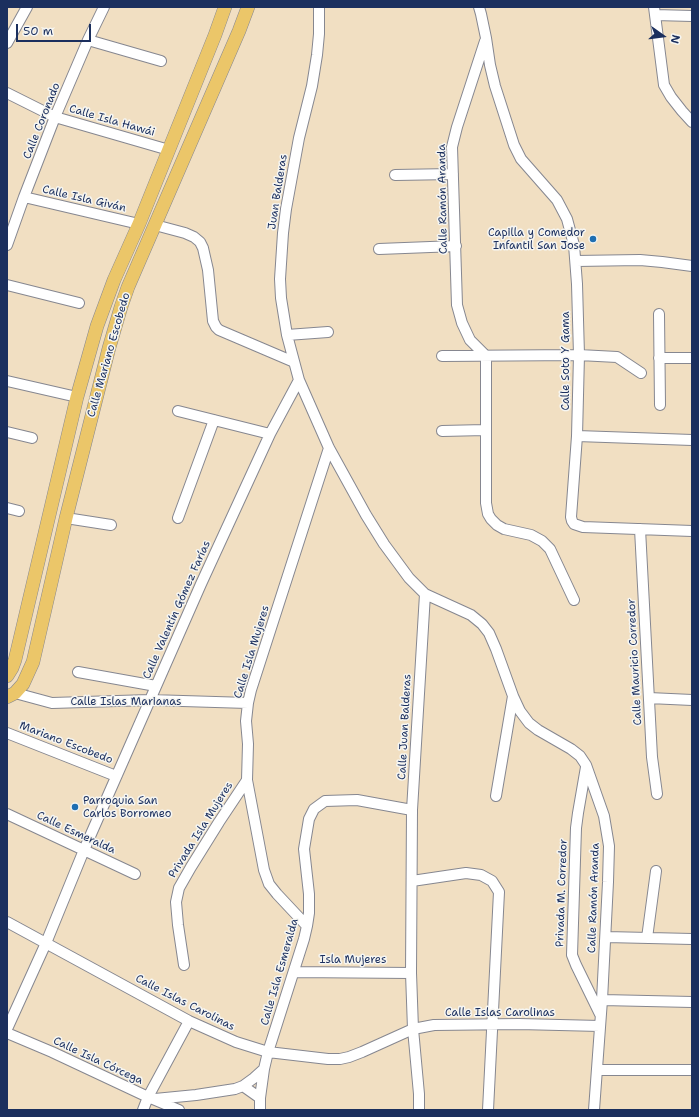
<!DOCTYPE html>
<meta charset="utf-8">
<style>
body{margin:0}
#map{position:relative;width:699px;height:1117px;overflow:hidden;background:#f1dfc2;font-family:"Shantell Sans",sans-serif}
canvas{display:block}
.frame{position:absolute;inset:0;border:8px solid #1b2f5e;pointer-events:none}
.north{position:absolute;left:643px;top:16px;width:40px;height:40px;-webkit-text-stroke:3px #f6f6f2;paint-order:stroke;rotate:104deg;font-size:11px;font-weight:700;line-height:16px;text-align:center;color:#1b2f5e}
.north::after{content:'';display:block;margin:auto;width:14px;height:18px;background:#1b2f5e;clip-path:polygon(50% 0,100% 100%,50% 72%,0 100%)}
.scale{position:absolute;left:16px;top:24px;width:75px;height:18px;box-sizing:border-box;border:2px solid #1b2f5e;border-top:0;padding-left:5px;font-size:12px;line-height:14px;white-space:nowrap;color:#1b2f5e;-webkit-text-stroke:3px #f6f6f2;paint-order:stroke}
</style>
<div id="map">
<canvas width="699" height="1117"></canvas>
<div class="frame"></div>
<div class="north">N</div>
<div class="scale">50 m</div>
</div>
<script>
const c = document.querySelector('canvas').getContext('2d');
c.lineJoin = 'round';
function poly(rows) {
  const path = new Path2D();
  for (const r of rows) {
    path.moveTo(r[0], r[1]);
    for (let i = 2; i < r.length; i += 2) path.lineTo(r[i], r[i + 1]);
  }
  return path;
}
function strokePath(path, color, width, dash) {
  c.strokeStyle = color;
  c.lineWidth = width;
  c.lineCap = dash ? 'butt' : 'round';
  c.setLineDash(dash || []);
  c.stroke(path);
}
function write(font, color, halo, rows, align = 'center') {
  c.font = font + ' "Shantell Sans",sans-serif';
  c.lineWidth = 3;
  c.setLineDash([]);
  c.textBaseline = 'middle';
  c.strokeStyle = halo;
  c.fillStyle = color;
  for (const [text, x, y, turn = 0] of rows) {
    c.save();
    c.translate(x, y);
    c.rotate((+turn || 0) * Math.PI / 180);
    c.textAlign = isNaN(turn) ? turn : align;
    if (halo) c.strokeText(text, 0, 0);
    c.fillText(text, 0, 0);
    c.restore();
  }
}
const minor = poly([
 [319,7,319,34,317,55,312,86,299,138,286,209,283,233,280,279,281,298,287,335,299,380,329,448,366,515,384,544,409,578,425,594,412,810,411,973,413,1029,419,1094,419,1110],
 [479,7,481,14,486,38,490,65,495,86,514,145,521,159,557,200,567,219,574,245,577,284,579,355,577,436,571,517,572,521,574,524,583,527,692,531],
 [654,7,664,85,671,97,682,111,692,122],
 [655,15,692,16],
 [88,40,161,61],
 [485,41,457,127,452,147,457,305,462,323,470,340,486,356,486,503,488,514,491,519,497,525,504,529,531,535,542,541,550,549,574,600],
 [7,43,27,7],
 [7,93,55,117,169,150],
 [395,175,453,174],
 [24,197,139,224],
 [155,225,185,233,194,237,200,242,203,248,208,270,213,321,216,327,219,330,294,362],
 [7,245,24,197,55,117,88,40,104,7],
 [379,249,456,246],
 [576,261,640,260,662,262,692,266],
 [7,285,79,303],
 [659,314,660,405],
 [287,335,328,332],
 [442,356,579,355,617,357,641,373],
 [659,358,692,358],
 [7,381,77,397],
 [178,411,270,434],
 [442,431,485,430],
 [7,432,32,438],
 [577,436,692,440],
 [7,508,19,511],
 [66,518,111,525],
 [178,518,214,420],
 [640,529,652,757,657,794],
 [425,594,471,615,482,624,489,633,496,649,513,696,520,711,529,723,538,730,571,749,580,756,586,765,604,816,609,846,608,882,602,1000,594,1110],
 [78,672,156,686],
 [15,693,52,703,150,700,248,703],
 [649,698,692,700],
 [7,733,116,776],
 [586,767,578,813,576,828,572,955,576,965,600,1014],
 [496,796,513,696],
 [7,814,135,874],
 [412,881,466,873,481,875,492,881,499,892,488,1110],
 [7,922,189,1021,236,1042,268,1052,328,1059,340,1059,349,1057,362,1052,413,1029,434,1025,519,1024,600,1026],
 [307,926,277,894,269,884,264,870,247,780,248,744,246,721,248,703,251,690,329,448],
 [606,937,692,939],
 [647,938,656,871],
 [184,965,178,925,176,902,179,888,191,867,219,822,247,780],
 [294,972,411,973],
 [602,1000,692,1002],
 [7,1029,46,943,84,850,201,584,270,434,299,380],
 [7,1033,52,1052,148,1097,179,1110],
 [597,1070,692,1070],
 [243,1086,260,1098],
 [155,1099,196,1095,235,1089,243,1086,254,1078,264,1069],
 [143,1110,148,1097,189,1021],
 [260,1110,260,1098,264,1069,268,1052,304,939,307,926,309,913,309,894,304,849,309,819,314,809,325,801,357,800,412,810]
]);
const major = poly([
 [7,676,12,668,15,660,77,397,97,326,114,280,139,224,215,35,225,7],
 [7,697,15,693,23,684,33,662,66,518,109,348,121,307,128,287,239,31,248,7]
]);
strokePath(minor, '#868790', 12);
strokePath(major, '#868790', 14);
strokePath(minor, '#fff', 10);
strokePath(major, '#ebc669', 13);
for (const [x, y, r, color] of [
 [593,239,4,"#1f6fb2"],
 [75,807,4,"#1f6fb2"]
]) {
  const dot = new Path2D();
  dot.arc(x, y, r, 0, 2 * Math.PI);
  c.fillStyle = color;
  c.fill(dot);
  strokePath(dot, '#f6f6f2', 1.5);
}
write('11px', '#1b2f5e', '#f6f6f2', [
 ["Calle Coronado",42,121,-68],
 ["Calle Isla Hawái",112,121,16],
 ["Juan Balderas",278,192,-81],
 ["Calle Isla Giván",84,199,13],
 ["Calle Ramón Aranda",443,199,-91],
 ["Calle Mariano Escobedo",109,355,-74],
 ["Calle Soto Y Gama",566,361,-90],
 ["Calle Valentín Gómez Farías",177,610,-66],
 ["Calle Isla Mujeres",252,652,-73],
 ["Calle Mauricio Corredor",635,662,-93],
 ["Calle Islas Marianas",126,702],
 ["Calle Juan Balderas",405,727,-87],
 ["Mariano Escobedo",66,743,21],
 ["Privada Isla Mujeres",201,830,-58],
 ["Calle Esmeralda",76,833,25],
 ["Privada M. Corredor",562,893,-88],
 ["Calle Ramón Aranda",594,898,-88],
 ["Isla Mujeres",353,960],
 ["Calle Isla Esmeralda",280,972,-74],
 ["Calle Islas Carolinas",185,1003,27],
 ["Calle Islas Carolinas",500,1013],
 ["Calle Isla Córcega",98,1061,25]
]);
write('11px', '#1b2f5e', '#f6f6f2', [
 ["Capilla y Comedor",585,233],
 ["Infantil San Jose",585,246],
 ["Parroquia San",83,801,"left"],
 ["Carlos Borromeo",83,814,"left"]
], 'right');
</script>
